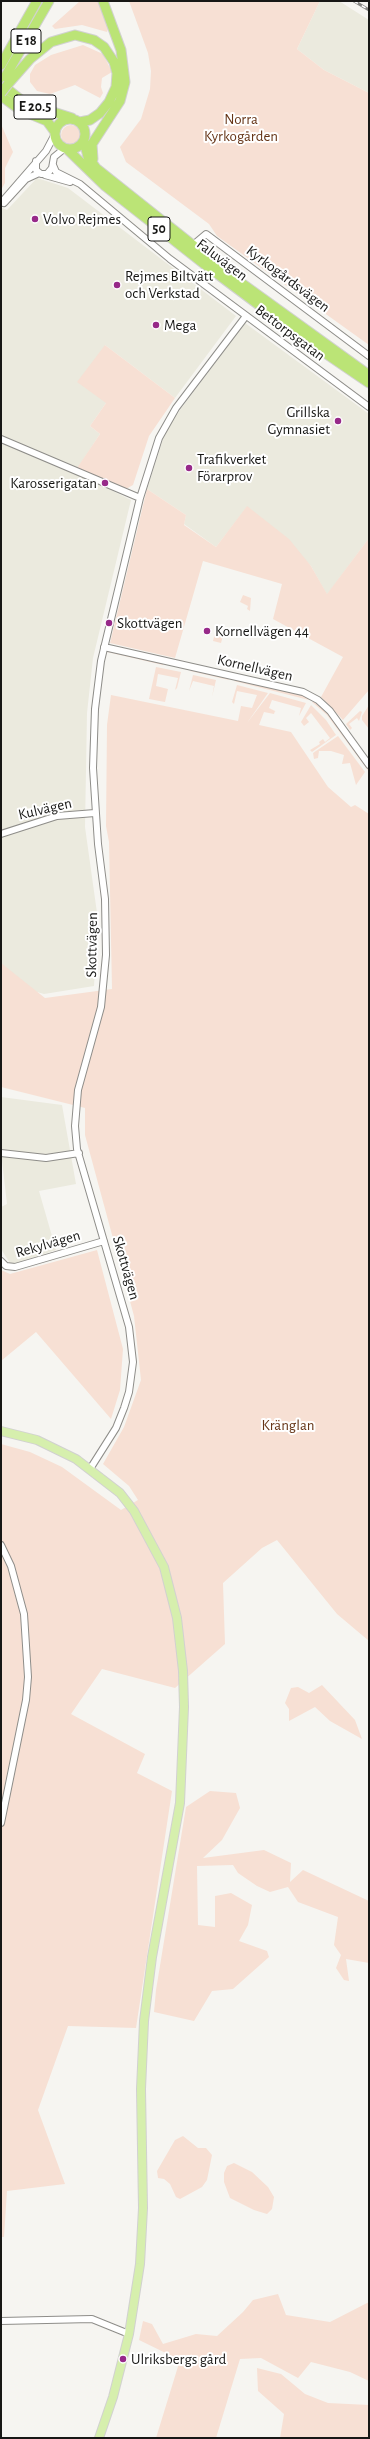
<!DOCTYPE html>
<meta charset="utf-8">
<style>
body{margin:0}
#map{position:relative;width:370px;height:2439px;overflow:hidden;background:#f6f5f1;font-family:"Alegreya Sans",sans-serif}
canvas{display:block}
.frame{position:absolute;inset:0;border:2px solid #171715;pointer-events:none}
</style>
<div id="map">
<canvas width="370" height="2439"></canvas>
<div class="frame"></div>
</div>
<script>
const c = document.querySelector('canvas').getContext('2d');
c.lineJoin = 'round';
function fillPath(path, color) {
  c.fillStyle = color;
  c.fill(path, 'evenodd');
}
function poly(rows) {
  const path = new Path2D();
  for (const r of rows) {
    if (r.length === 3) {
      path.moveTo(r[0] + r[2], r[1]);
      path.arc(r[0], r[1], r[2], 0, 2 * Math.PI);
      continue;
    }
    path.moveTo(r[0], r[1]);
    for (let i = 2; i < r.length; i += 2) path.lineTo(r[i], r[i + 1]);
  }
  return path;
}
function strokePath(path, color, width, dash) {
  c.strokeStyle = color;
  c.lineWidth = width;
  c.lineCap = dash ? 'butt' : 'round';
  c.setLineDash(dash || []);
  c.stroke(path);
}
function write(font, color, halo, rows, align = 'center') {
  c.font = font + ' "Alegreya Sans",sans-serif';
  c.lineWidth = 4;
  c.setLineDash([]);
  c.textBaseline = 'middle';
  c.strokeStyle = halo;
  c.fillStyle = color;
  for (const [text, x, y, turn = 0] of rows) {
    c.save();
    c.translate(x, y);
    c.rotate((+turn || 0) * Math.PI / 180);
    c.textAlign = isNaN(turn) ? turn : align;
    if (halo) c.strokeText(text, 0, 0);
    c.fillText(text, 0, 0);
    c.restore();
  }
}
fillPath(poly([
 [320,1,339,1,369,20,369,93,324,70,297,49],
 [37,178,68,188,236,316,175,398,105,345,106,403,90,426,100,434,75,472,131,500,93,658,87,713,85,827,98,920,94,986,44,994,1,982,1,207,7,210],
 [245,323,369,414,369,538,327,595,311,566,247,507,216,547,184,524,186,515,147,489,165,433,180,410],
 [1,1097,62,1105,76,1184,39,1191,56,1250,11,1265,1,1249,1,1207,7,1204,1,1152]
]), '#ebeade');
fillPath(poly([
 [80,1,100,1,108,29,107,32,82,25,55,29,52,26],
 [129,1,320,1,297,49,324,70,369,93,369,345,217,236,209,224,126,162,120,147,141,119,150,89,151,71,148,53],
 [83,45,103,54,112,72,102,78,101,87,103,93,100,98,75,85,50,94,37,91,30,82,30,74,35,65,51,55],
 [1,124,13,152,5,168,5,183,1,190],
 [71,135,10],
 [105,345,175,398,149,436,133,485,126,489,77,468,100,434,90,426,106,403,77,382],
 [147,489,186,515,184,525,216,547,247,506,289,539,311,566,327,594,369,538,369,690,343,720,321,697,343,657,273,619,282,584,203,561,175,658,110,643],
 [243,595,251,598,250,611,247,609,248,606,240,602],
 [217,625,225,628,221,643,213,641],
 [109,651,164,663,163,665,107,652],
 [156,667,181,672,177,688,175,690,178,678,158,674,156,686,168,689,165,702,149,699],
 [191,669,228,678,229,680,190,671],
 [193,675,216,680,212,697,214,686,193,681,189,691],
 [236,679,299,694,308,698,309,700,234,681],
 [237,685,268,693,247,723,270,693,306,703,299,716,301,708,272,700,269,708,277,712,275,711,274,714,264,712,259,725,291,732,328,787,351,807,355,805,369,814,369,1641,337,1614,277,1540,262,1548,223,1583,225,1644,175,1688,102,1669,71,1714,145,1754,137,1773,172,1791,136,2028,68,2026,38,2110,65,2184,7,2191,4,2237,1,2237,1,1444,30,1452,62,1467,121,1510,138,1500,129,1486,103,1464,124,1427,141,1380,134,1316,85,1135,85,1108,1,1087,1,963,45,998,112,989,109,842,106,826,107,725,111,695,238,721,241,706,252,708,257,695,237,691,234,704,232,702],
 [314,701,329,715,369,769,369,772,327,715,312,702],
 [311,705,326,720,336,735,312,752,310,750,320,744,319,742,323,739,325,742,330,738,311,713,306,718,309,722,304,726,301,722],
 [369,705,369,729,362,720,362,716],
 [360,711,362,712,359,721,357,718,349,724,352,728,350,730,346,724],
 [338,736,365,772,356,785,350,763,342,764,344,755,331,751,319,751,318,758,314,759,313,753],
 [97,1250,123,1349,120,1390,111,1419,36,1332,1,1361,1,1270,10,1274],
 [322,1685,355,1720,362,1739,330,1721,315,1707,289,1721,289,1709,285,1703,291,1688,298,1687,309,1693],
 [210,1791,236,1793,240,1808,222,1840,203,1858,264,1850,291,1863,290,1882,303,1870,369,1901,369,1963,346,1959,349,1981,344,1980,336,1968,341,1955,334,1945,338,1917,298,1902,288,1887,270,1892,257,1886,238,1873,233,1865,197,1866,198,1925,215,1927,215,1896,231,1893,252,1905,248,1925,239,1941,267,1951,269,1957,233,1989,212,1991,194,2021,154,2012,156,1990,186,1807],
 [183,2136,198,2148,206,2148,212,2155,207,2180,202,2187,180,2199,176,2197,170,2184,164,2179,158,2178,157,2171,175,2140],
 [234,2163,252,2172,268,2187,274,2197,272,2209,267,2214,254,2210,230,2198,224,2182,224,2173,227,2166],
 [278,2294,286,2315,330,2322,369,2302,369,2381,350,2372,311,2362,298,2378,261,2358,240,2359,216,2438,156,2438,180,2360,139,2340,143,2321,152,2324,163,2344,196,2334,217,2336,243,2312,253,2300],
 [257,2368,281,2374,305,2394,328,2403,369,2405,369,2438,280,2438,284,2414,258,2391]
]), '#f7e0d4');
const minor = poly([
 [36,161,36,170,41,174,47,174,52,168,54,157,65,148],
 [53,165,56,172,80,184,170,259,369,407],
 [45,175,70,182],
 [1,203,46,151,55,134],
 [4,203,26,179,39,173],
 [193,245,206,234,369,356],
 [1,439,140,498],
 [104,647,303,692,318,700,330,711,369,765],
 [1,834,57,816,95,813],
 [1,1153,46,1158,79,1153],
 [1,1261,6,1266,15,1267,104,1241],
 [90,1469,116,1428,124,1408,129,1392,133,1362,129,1327,77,1149,75,1126,78,1090,101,1007,106,955,105,899,98,844,93,768,95,709,101,661,140,498,159,438,176,408,246,316],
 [1,1545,11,1566,24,1614,28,1677,26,1700,1,1823],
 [1,2321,92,2319,129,2334]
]);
const major = poly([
 [1,1431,37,1440,76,1459,120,1493,134,1511,164,1567,177,1618,183,1671,184,1707,180,1803,152,1957,144,2021,141,2089,143,2208,140,2264,129,2334,113,2397,99,2438]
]);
const highway = poly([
 [1,65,37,1],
 [1,84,49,1],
 [1,84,25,103,72,118],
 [8,84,30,59,51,42,75,35,94,40,104,47,114,62,117,73,116,87,109,102,100,113,90,120,80,122],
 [1,96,20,110,47,121,55,132],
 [70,134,15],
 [84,141,88,157,96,168,233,277,369,375],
 [67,149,105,186,204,264,303,338,369,383],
 [93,159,92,144,120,101,125,82,121,50,103,1]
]);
strokePath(minor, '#8e8d89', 8);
strokePath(major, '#d1d1d0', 10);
strokePath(highway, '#d1d1d0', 11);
strokePath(minor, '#fff', 6);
strokePath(major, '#d6efad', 8);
strokePath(highway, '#bbe476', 9);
const rail = poly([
 [354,1,369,10]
]);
strokePath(rail, '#868582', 3);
strokePath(rail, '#fff', 1.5, [4.5]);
const highwayBridge = poly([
 [1,93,8,84]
]);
strokePath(highwayBridge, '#d1d1d0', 11, []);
strokePath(highwayBridge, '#bbe476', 9);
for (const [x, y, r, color] of [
 [35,219,4,"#972989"],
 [117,285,4,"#972989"],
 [156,325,4,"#972989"],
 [338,421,4,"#972989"],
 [189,468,4,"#972989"],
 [105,483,4,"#972989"],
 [109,623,4,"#972989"],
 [207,631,4,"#972989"],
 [123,2359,4,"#972989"]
]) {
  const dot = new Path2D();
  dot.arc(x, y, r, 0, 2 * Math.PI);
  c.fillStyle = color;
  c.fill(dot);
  strokePath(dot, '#fff', 1.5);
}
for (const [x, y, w] of [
 [26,41,30],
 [35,107,42],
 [159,229,22]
]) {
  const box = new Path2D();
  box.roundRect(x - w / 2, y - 12, w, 24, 3);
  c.fillStyle = '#fff';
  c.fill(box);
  strokePath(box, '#171715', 1);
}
write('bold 14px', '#171715', null, [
 ["E 18",26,41],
 ["E 20.5",35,107],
 ["50",159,229]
]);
write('15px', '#663517', '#fff', [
 ["Norra",241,119],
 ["Kyrkogården",241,136],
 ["Kränglan",288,1425]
]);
write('15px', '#171715', '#fff', [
 ["Volvo Rejmes",43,219],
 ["Rejmes Biltvätt",125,276],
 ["och Verkstad",125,293],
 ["Mega",164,325],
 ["Grillska",330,412,"right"],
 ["Gymnasiet",330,429,"right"],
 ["Trafikverket",197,459],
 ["Förarprov",197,476],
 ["Karosserigatan",97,483,"right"],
 ["Skottvägen",117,623],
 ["Kornellvägen 44",215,631],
 ["Ulriksbergs gård",131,2359]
], 'left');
write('15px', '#171715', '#fff', [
 ["Faluvägen",222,260,37],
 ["Kyrkogårdsvägen",288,279,37],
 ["Bettorpsgatan",290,333,37],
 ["Kornellvägen",255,668,13],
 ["Kulvägen",45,809,-13],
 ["Skottvägen",92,945,-89],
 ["Rekylvägen",48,1244,-16],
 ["Skottvägen",126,1268,74]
]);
</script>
